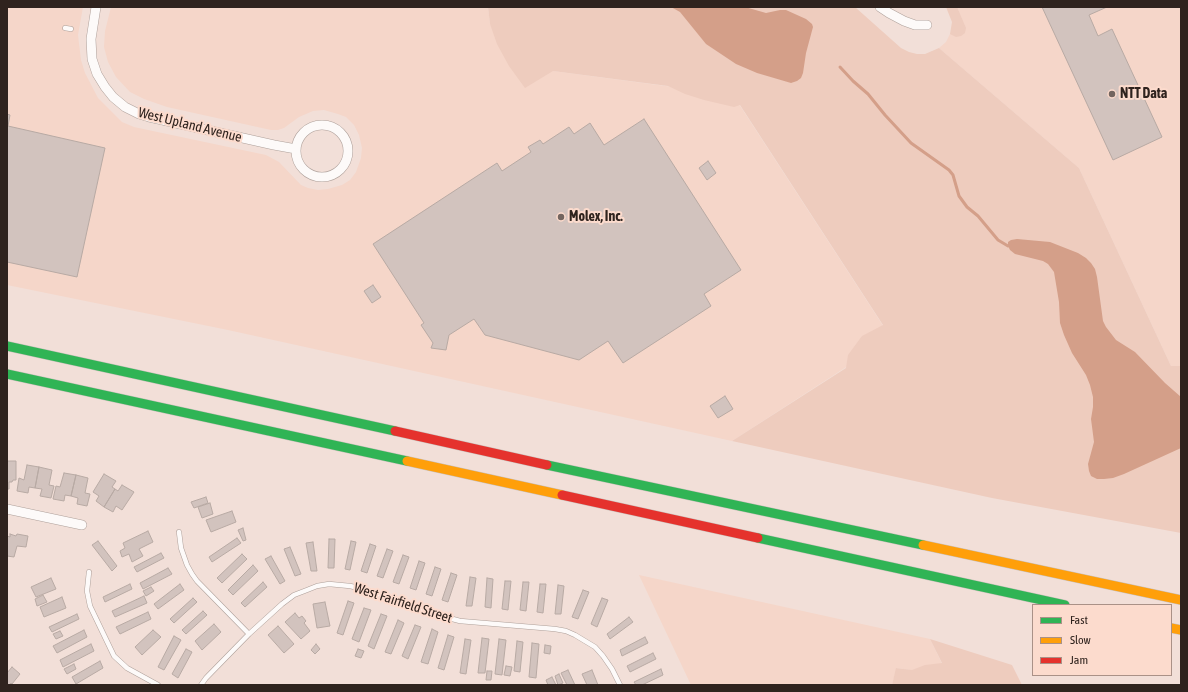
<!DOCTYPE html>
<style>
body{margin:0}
#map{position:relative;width:1188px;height:692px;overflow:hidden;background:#f2dfd8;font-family:"Asap Condensed",sans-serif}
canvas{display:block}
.frame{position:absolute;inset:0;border:8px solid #2f231e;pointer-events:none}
.legend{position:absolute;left:1032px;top:604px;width:140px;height:72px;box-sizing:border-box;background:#fcdbcd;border:1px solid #aa9187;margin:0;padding:5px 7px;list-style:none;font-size:12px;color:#2f231e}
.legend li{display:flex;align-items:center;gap:8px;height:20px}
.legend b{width:20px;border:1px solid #aa9187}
</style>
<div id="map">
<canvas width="1188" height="692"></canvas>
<div class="frame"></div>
<ul class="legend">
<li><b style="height:5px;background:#30b455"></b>Fast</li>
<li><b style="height:5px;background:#ff9f0a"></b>Slow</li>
<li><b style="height:5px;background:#e5322d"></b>Jam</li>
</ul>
</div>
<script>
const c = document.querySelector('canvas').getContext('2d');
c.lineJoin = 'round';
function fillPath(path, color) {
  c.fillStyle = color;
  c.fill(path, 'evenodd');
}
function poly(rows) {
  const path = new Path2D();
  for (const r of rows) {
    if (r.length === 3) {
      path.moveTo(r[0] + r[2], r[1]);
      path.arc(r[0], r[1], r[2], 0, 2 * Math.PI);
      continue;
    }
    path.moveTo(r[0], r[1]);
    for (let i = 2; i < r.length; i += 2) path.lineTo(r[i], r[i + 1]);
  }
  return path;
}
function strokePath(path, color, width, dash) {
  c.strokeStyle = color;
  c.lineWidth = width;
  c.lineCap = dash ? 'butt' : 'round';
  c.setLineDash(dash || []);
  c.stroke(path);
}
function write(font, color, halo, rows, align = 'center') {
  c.font = font + ' "Asap Condensed",sans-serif';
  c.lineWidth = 4;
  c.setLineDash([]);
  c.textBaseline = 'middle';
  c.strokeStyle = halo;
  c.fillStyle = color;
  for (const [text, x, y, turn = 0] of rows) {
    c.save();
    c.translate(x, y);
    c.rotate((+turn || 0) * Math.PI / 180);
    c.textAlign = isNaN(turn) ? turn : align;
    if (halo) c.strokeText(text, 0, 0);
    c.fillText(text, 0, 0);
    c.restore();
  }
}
fillPath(poly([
 [7,7,83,7,78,35,81,60,85,73,98,98,122,122,134,127,266,155,279,162,301,185,308,188,318,190,328,189,342,185,350,180,356,172,361,158,362,148,359,135,354,125,346,117,338,114,324,110,313,111,299,117,284,128,278,130,271,130,167,107,144,99,130,92,116,77,108,62,104,47,105,31,111,7,488,7,490,24,553,71,733,95,891,338,732,441,228,330,7,285],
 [948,7,1181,7,1181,366,1171,366,1079,168,939,48,946,42,952,30,952,18],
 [639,575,930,639,948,676,897,668,892,685,691,685]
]), '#f5d6c9');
fillPath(poly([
 [488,7,855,7,901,48,909,52,917,54,925,54,939,48,1079,168,1171,366,1181,366,1181,533,992,498,732,441,846,368,848,355,862,336,883,325,740,105,734,107,704,100,685,94,668,86,553,71,525,88,509,66,497,44,490,24],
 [946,7,957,7,966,28,965,33,961,36,956,37,950,34,952,22],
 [930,639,1012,665,1022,685,892,685,896,668,912,670,925,665,942,663]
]), '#eeccbe');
fillPath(poly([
 [671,7,745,7,766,13,780,10,786,10,806,19,812,24,813,27,806,53,803,73,801,78,797,81,791,83,757,73,736,64,706,44,680,12],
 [1017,239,1050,242,1078,253,1086,258,1091,263,1095,269,1097,277,1103,321,1106,327,1116,340,1135,352,1165,383,1181,397,1181,448,1124,474,1113,478,1104,479,1097,479,1091,476,1089,471,1088,464,1094,442,1091,419,1093,407,1093,397,1090,385,1086,375,1072,353,1064,335,1060,323,1059,302,1054,272,1048,264,1043,261,1015,254,1010,250,1008,246,1008,242,1011,240]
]), '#d49f89');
strokePath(poly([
 [840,67,853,81,868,94,885,115,911,143,949,170,953,175,959,196,967,207,978,216,998,240,1008,246]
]), '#d49f89', 3);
const building = poly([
 [1042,7,1107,7,1089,15,1098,36,1112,29,1162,137,1113,160,1042,7],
 [7,114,10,115,8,126,105,148,77,277,7,262,7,114],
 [644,119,741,270,704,294,711,306,623,363,608,341,579,360,485,335,474,319,449,335,446,350,431,348,433,343,421,325,424,323,373,244,497,163,502,171,531,152,528,147,540,140,543,144,569,127,574,134,590,123,604,145,644,119],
 [708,161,716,173,707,180,699,168,708,161],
 [373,285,381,297,372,303,364,291,373,285],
 [725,396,733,409,718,418,710,406,725,396],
 [7,461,16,461,16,480,13,480,12,482,9,482,9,489,7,489,7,461],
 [27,465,39,467,35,488,29,487,28,493,17,491,19,478,24,480,27,465],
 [39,467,52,470,49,485,54,486,51,498,40,496,42,489,35,488,39,467],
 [64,473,76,475,71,496,65,495,64,501,53,499,56,486,60,487,64,473],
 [104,474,116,481,112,487,115,489,104,507,96,501,99,496,93,492,104,474],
 [76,475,88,478,85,493,90,494,87,506,77,504,78,498,71,496,76,475],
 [122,485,134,492,122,510,116,506,113,512,104,507,115,489,118,491,122,485],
 [206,497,208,503,194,508,191,502,206,497],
 [210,503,213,514,202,518,198,507,210,503],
 [232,511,236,522,211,532,206,520,232,511],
 [243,528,246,540,243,541,238,530,243,528],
 [148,531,153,542,139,549,143,556,132,562,129,554,122,557,120,551,125,548,123,543,148,531],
 [10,534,16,536,17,534,28,536,26,547,17,546,14,557,7,556,7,536,10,537,10,534],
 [237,538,241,543,212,562,209,557,237,538],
 [329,539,335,539,334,568,328,568,329,539],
 [98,541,117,566,112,571,92,545,98,541],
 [351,541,356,542,350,570,345,569,351,541],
 [313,542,317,571,311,571,306,543,313,542],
 [370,544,376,546,367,573,361,571,370,544],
 [290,547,301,574,295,576,284,549,290,547],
 [387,549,393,551,383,578,377,576,387,549],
 [161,553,164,558,137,572,134,567,161,553],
 [242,554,247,559,222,583,217,578,242,554],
 [403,555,409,557,399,584,393,582,403,555],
 [271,556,285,581,280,584,265,559,271,556],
 [419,561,425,563,416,590,410,588,419,561],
 [253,565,258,571,233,595,228,590,253,565],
 [435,567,441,569,432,596,426,594,435,567],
 [168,568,172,574,143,589,140,583,168,568],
 [451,573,457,575,448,602,442,600,451,573],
 [470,577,476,578,472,606,466,606,470,577],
 [51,578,56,589,36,597,31,587,51,578],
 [487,578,493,579,491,608,485,607,487,578],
 [505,581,511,581,508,610,502,609,505,581],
 [263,582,267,587,245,607,241,603,263,582],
 [523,582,529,582,526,611,520,610,523,582],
 [130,584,132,589,105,602,103,597,130,584],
 [180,584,184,590,158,609,154,604,180,584],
 [540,584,546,584,543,613,537,612,540,584],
 [558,585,564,586,561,614,555,614,558,585],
 [151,587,154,591,146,596,143,591,151,587],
 [583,590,589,592,578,619,572,617,583,590],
 [43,595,47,602,37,606,35,599,43,595],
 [144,596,147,603,115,617,112,611,144,596],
 [62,597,66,608,44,617,40,607,62,597],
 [193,598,197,602,174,623,170,619,193,598],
 [602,598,608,600,597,627,591,624,602,598],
 [348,601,354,603,343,635,337,633,348,601],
 [325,602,330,626,317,628,313,604,325,602],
 [364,608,371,610,359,642,352,639,364,608],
 [203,611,207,615,186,634,182,630,203,611],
 [148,612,151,619,120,634,116,627,148,612],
 [295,613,299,618,302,616,306,621,304,623,310,631,301,639,285,622,295,613],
 [77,614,79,619,52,632,49,627,77,614],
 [381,614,387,616,374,649,368,646,381,614],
 [629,617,633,622,610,639,607,634,629,617],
 [398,620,404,623,391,654,385,652,398,620],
 [214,624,221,632,202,650,195,641,214,624],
 [415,625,421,627,408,659,402,656,415,625],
 [278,626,294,644,284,653,268,635,278,626],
 [432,629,438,632,428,664,421,662,432,629],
 [84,630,87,637,57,653,53,646,84,630],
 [153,630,161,637,142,655,135,647,153,630],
 [60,631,63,636,56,639,53,634,60,631],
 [448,635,454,637,444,670,438,668,448,635],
 [174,636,181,640,164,670,158,667,174,636],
 [645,637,648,643,622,656,620,650,645,637],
 [482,638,489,639,485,673,478,673,482,638],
 [465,639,471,640,466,674,460,673,465,639],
 [499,639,506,640,502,675,495,674,499,639],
 [517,641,523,642,520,672,514,671,517,641],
 [532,643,539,644,536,678,529,677,532,643],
 [91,644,94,651,63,667,60,660,91,644],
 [316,644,320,649,315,654,311,650,316,644],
 [545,645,551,646,550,654,544,653,545,645],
 [186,649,192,652,178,678,172,674,186,649],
 [358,649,364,651,361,658,355,656,358,649],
 [653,653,656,659,630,672,627,666,653,653],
 [100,661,103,668,76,684,72,677,100,661],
 [74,664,76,669,67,674,64,669,74,664],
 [506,666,512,667,510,676,504,675,506,666],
 [12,667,20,674,12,684,11,683,9,685,7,685,7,673,12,667],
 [661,669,663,675,642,685,636,685,634,682,661,669],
 [568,670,575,685,567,685,561,673,568,670],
 [592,670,598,685,587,685,582,674,592,670],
 [487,671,492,671,491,680,486,680,487,671],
 [559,674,563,683,558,685,555,676,559,674],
 [552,677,556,685,548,685,546,680,552,677]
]);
fillPath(building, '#d2c3be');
strokePath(building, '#b8aaa4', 1);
const lane = poly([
 [65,28,71,29],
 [179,532,181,548,187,565,192,574,197,581,249,634],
 [89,572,87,591,90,606,114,656,127,668,158,685],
 [201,685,206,678,249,634,282,604,294,595,307,590,317,586,329,584,350,586,363,589,434,614,460,621,555,629,566,631,575,635,595,647,603,656,612,669,620,685]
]);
const street = poly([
 [96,7,91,39,92,59,97,74,105,87,113,97,125,107,139,114,149,117,274,145,296,149],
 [880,7,889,13,904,21,915,25,927,25],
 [322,151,26],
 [7,509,82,525]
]);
const fast = poly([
 [7,346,395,431],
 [7,374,407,461],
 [547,465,923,545],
 [758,538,1065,605]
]);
const slow = poly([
 [407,461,562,495],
 [923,545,1181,600],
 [1171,628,1181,630]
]);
const jam = poly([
 [395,431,547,465],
 [562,495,758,538]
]);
strokePath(lane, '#aea09a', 5.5);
strokePath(street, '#aea09a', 10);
strokePath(fast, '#c9c0bb', 10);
strokePath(slow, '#c9c0bb', 10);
strokePath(jam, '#c9c0bb', 10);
strokePath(lane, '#fdfaf9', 4.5);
strokePath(street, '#fdfaf9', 9);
strokePath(fast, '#30b455', 9);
strokePath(slow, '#ff9f0a', 9);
strokePath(jam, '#e5322d', 9);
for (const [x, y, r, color] of [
 [1112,94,4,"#73655f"],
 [561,217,4,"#73655f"]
]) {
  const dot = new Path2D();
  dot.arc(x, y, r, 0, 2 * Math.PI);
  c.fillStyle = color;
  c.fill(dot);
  strokePath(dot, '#fcdbcd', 1.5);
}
write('bold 14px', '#2f231e', '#fcdbcd', [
 ["NTT Data",1120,94],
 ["Molex, Inc.",569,217]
], 'left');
write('14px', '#2f231e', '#fcdbcd', [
 ["West Upland Avenue",190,125,14],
 ["West Fairfield Street",403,603,18]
]);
</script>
